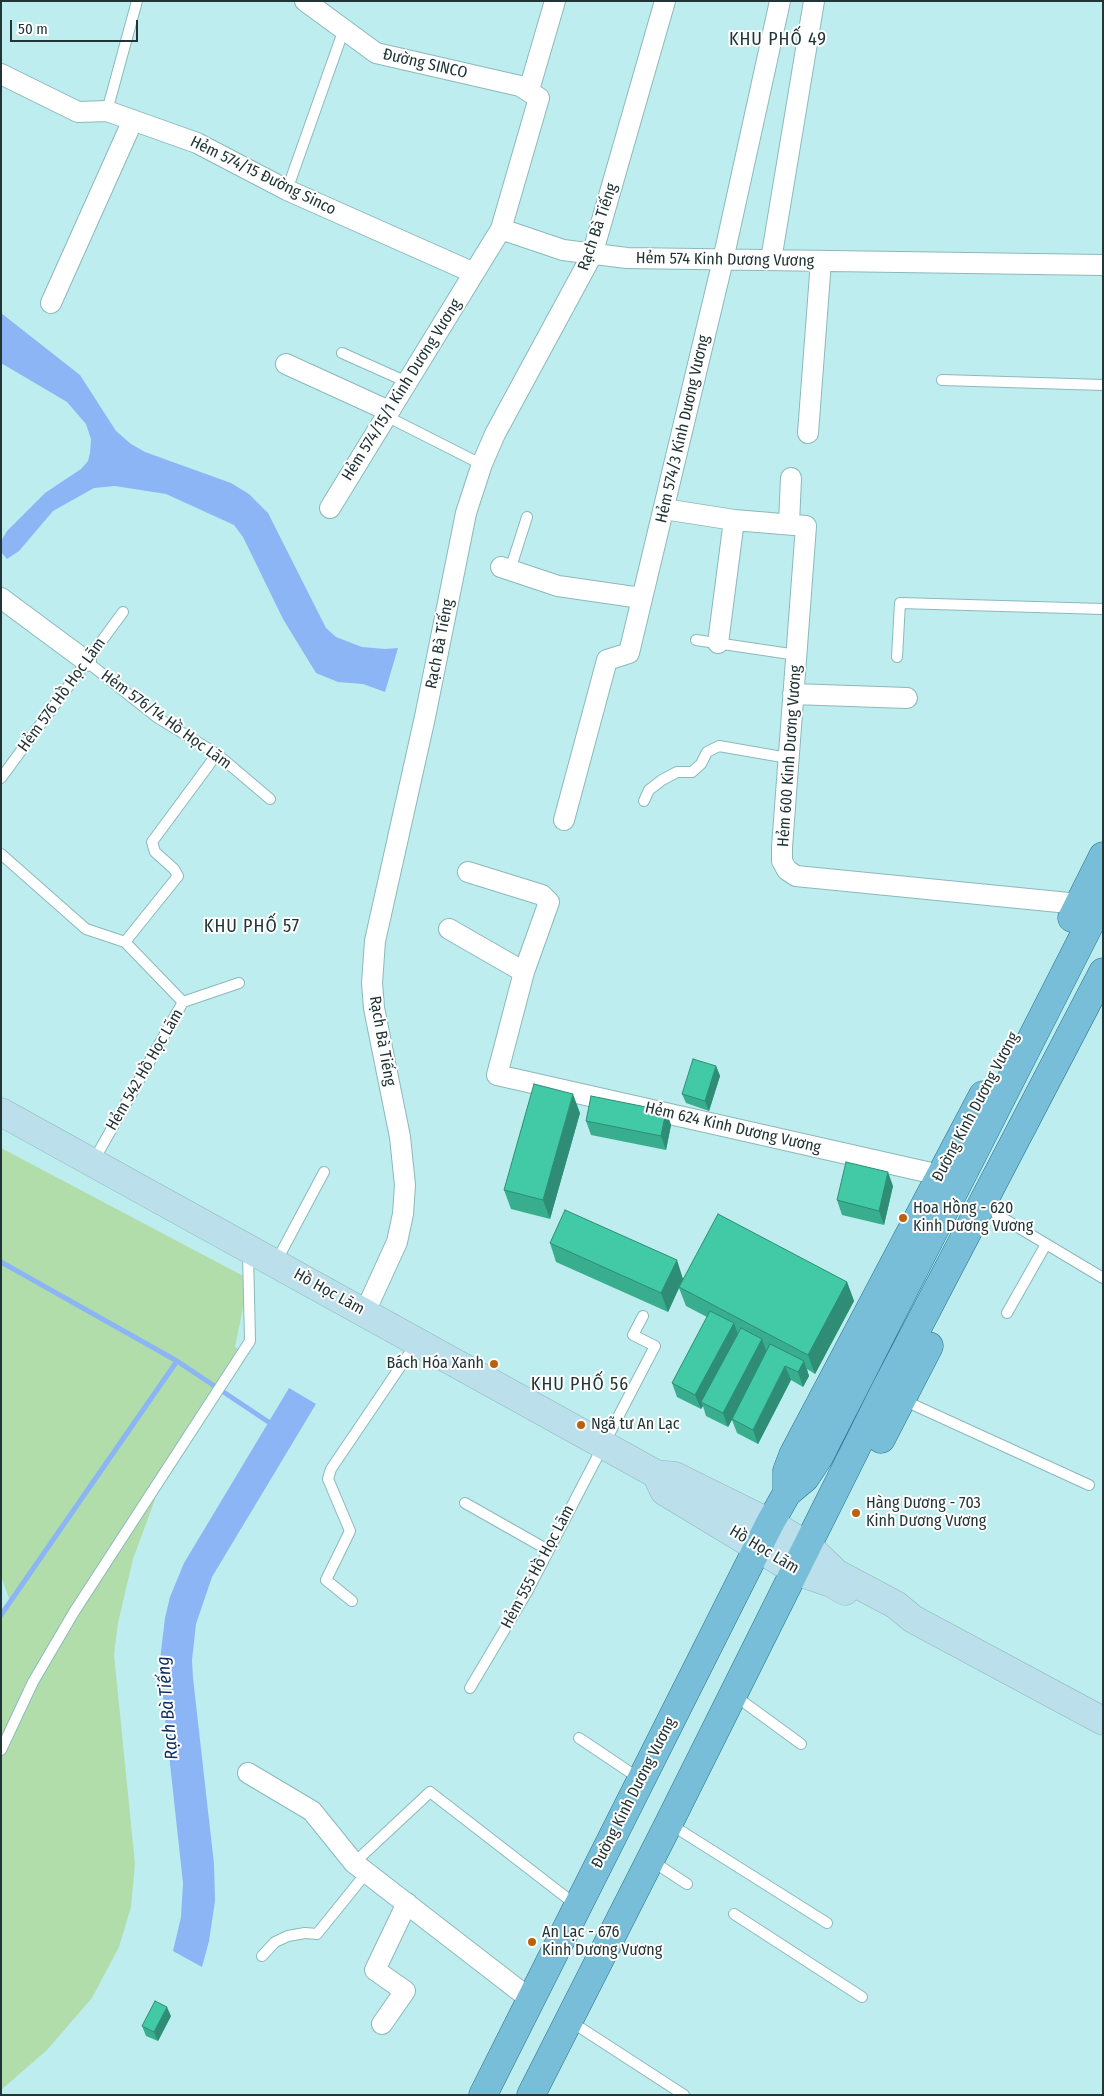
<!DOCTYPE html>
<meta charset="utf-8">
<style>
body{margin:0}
#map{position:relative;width:1104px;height:2096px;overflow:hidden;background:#beedef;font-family:"Fira Sans Condensed",sans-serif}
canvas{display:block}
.frame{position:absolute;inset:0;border:2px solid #223536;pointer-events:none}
.scale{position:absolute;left:10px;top:20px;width:128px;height:22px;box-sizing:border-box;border:2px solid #223536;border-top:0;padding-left:6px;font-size:15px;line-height:18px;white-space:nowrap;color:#223536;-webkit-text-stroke:4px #fff;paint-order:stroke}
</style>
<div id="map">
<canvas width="1104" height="2096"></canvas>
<div class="frame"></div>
<div class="scale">50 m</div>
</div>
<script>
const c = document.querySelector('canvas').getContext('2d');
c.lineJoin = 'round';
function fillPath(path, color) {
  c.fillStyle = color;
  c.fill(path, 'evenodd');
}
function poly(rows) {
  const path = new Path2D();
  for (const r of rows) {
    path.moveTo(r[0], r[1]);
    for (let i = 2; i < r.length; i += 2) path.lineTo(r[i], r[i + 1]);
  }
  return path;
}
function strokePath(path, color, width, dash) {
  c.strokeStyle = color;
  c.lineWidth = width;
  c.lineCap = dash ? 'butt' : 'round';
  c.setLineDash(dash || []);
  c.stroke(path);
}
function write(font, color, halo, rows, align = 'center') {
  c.font = font + ' "Fira Sans Condensed",sans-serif';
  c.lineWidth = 4;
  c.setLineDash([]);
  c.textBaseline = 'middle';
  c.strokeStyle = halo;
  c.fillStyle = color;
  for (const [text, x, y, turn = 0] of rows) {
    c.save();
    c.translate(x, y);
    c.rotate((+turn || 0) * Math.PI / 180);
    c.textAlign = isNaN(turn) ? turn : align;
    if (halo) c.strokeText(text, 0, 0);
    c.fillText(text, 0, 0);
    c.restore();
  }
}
fillPath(poly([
 [1,1148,249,1279,235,1347,246,1354,157,1494,133,1559,118,1623,114,1654,135,1864,131,1907,119,1947,92,1998,47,2050,1,2090,1,1614,10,1601,1,1576]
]), '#b1ddab');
fillPath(poly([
 [1,313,80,375,116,431,131,444,145,452,231,483,249,494,268,513,326,628,336,637,362,647,385,649,398,648,385,692,363,684,338,682,316,673,283,619,243,537,234,525,166,494,115,486,94,488,53,511,19,551,7,559,1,552,1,541,7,531,45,493,81,469,88,461,90,453,91,439,86,424,67,402,1,363],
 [289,1388,316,1404,212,1577,196,1624,192,1660,193,1678,214,1864,215,1901,209,1941,202,1967,173,1951,181,1917,183,1883,161,1681,160,1660,165,1618,170,1597,184,1563]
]), '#8bb5f5');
strokePath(poly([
 [1,1262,177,1361,273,1425],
 [1,1615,177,1361]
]), '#8bb5f5', 5);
const lane = poly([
 [107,111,137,1],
 [287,190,344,29],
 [342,353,407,382],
 [942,380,1103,385],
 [386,416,473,460],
 [510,570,527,517],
 [696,640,797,655],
 [897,657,900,603,1103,609],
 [86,661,158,718,217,754,270,799],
 [1,778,123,612],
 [644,801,649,790,662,780,677,772,692,772,701,764,707,752,719,746,788,758],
 [1,854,86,929,125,942,183,1002],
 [125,942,178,876,174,869,155,852,152,842,217,754],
 [93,1162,183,1002,239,983],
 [996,1214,1103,1278],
 [276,1262,324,1172],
 [1007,1313,1045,1246],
 [903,1400,1089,1485],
 [465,1503,548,1550],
 [352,1601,326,1580,350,1531,328,1479,331,1469,417,1342],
 [470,1688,527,1592,655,1346,633,1335,643,1316],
 [734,1695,801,1744],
 [579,1738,640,1779],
 [1,1750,33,1682,74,1612,250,1341,248,1253],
 [670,1824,827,1923],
 [652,1861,687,1884],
 [354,1863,430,1792,576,1905],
 [734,1914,862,1997],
 [262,1956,275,1942,288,1936,305,1933,317,1934,367,1872],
 [570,2021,684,2095]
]);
const street = poly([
 [1,74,78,112,107,111,197,143,287,190,474,273,501,229,539,98,520,86,376,53,305,1],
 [529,90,555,1],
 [501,229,563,250,627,258,1103,265],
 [771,260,814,1],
 [51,303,133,120],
 [286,364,389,411],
 [808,433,821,261],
 [330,508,474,273],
 [664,509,734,520,806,526,782,847,782,861,787,870,796,876,1079,904],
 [789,524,791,478],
 [501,567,558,586,641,598],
 [1,598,86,661],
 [718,643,734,520],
 [793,694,907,698],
 [564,820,607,660,629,653,723,260,780,1],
 [468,872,542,895,549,902,524,972,497,1075,940,1175],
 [449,929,524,972],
 [365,1312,397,1242,403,1214,405,1185,400,1137,374,1008,372,983,375,941,425,717,466,513,482,464,495,434,592,255,665,1],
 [248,1773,312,1811,354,1863,530,1999],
 [382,2024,405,1991,375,1970,407,1903]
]);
const secondary = poly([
 [1,1112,656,1474,675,1476,770,1523,808,1546,836,1573,896,1605,913,1619,1103,1721],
 [659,1480,664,1491,796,1571,831,1583,845,1591]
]);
const primary = poly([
 [1072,918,1103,856],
 [881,1439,929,1346],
 [787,1493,787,1471,793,1455,983,1095],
 [483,2095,770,1523,787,1493,805,1478,819,1457,1103,898],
 [531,2095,669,1823,885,1390,1103,972]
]);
strokePath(lane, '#8bb9bb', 12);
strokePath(street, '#8bb9bb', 22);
strokePath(secondary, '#8bb9bb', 29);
strokePath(primary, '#20728e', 29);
strokePath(lane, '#fff', 10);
strokePath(street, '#fff', 20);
strokePath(secondary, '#bcdfec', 28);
strokePath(primary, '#79bed8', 28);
fillPath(poly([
 [716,1066,720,1076,709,1111,686,1103,682,1094],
 [666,1111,671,1125,666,1150,591,1135,586,1121],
 [580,1113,550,1219,511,1209,504,1190],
 [893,1186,884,1225,842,1215,837,1200],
 [550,1243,683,1278,847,1282,854,1301,815,1374,807,1369,809,1376,803,1387,791,1380,758,1444,737,1433,732,1420,728,1427,706,1416,703,1406,701,1409,677,1397,672,1383,707,1317,686,1306,679,1288,668,1312,556,1262],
 [171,2016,158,2041,146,2036,142,2026]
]), '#38ae8e');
fillPath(poly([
 [716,1066,720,1076,709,1111,705,1101],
 [573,1094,580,1113,550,1219,543,1200],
 [666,1111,671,1125,666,1150,661,1136],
 [888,1172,893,1186,884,1225,879,1211],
 [677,1260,683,1279,679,1287,679,1288,668,1312,661,1293],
 [847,1282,854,1301,815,1374,808,1355],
 [734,1323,739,1338,701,1402,703,1406,701,1409,695,1395],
 [762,1339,767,1353,728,1427,723,1413],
 [804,1361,809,1376,803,1387,798,1372],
 [785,1366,791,1380,758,1444,753,1430],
 [167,2007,171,2016,158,2041,154,2032]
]), '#2e8d74');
const building = poly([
 [693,1059,716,1066,705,1101,682,1094,693,1059],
 [534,1084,573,1094,543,1200,504,1190,534,1084],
 [591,1096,666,1111,661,1136,586,1121,591,1096],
 [846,1162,888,1172,879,1211,837,1200,846,1162],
 [565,1210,677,1260,661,1293,550,1243,565,1210],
 [718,1214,847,1282,808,1355,679,1287,718,1214],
 [710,1311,734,1323,695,1395,672,1383,710,1311],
 [741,1328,762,1339,723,1413,701,1402,741,1328],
 [770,1344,804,1361,798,1372,785,1366,753,1430,732,1419,770,1344],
 [155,2001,167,2007,154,2032,142,2026,155,2001]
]);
fillPath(building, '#41caa5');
strokePath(building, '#2e8d74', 1);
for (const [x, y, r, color] of [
 [903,1218,5,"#bc610b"],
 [494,1364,5,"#bc610b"],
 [581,1425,5,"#bc610b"],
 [856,1513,5,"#bc610b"],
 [532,1942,5,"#bc610b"]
]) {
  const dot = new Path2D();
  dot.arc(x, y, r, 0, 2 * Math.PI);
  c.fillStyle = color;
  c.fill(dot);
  strokePath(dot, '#fff', 2);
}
write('16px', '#223536', '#fff', [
 ["Đường SINCO",425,64,13],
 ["Hẻm 574/15 Đường Sinco",263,176,26],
 ["Rạch Bà Tiếng",598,227,-71],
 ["Hẻm 574 Kinh Dương Vương",725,260,1],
 ["Hẻm 574/15/1 Kinh Dương Vương",402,390,-58],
 ["Hẻm 574/3 Kinh Dương Vương",683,429,-77],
 ["Rạch Bà Tiếng",440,644,-79],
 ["Hẻm 576 Hồ Học Lãm",62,695,-54],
 ["Hẻm 576/14 Hồ Học Lãm",166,720,36],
 ["Hẻm 600 Kinh Dương Vương",790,756,-86],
 ["Rạch Bà Tiếng",382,1041,80],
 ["Hẻm 542 Hồ Học Lãm",145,1070,-60],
 ["Đường Kinh Dương Vương",976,1107,-62],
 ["Hẻm 624 Kinh Dương Vương",733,1128,13],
 ["Hồ Học Lãm",329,1292,29],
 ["Hồ Học Lãm",764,1550,31],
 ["Hẻm 555 Hồ Học Lãm",538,1567,-62],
 ["Đường Kinh Dương Vương",634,1793,-63]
]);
write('16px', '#223536', '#fff', [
 ["Hoa Hồng - 620",913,1209],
 ["Kinh Dương Vương",913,1227],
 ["Bách Hóa Xanh",484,1364,"right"],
 ["Ngã tư An Lạc",591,1425],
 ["Hàng Dương - 703",866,1504],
 ["Kinh Dương Vương",866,1522],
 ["An Lạc - 676",542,1933],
 ["Kinh Dương Vương",542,1951]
], 'left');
c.letterSpacing = '1px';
write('18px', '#223536', '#fff', [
 ["KHU PHỐ 49",778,40],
 ["KHU PHỐ 57",252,927],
 ["KHU PHỐ 56",580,1385]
]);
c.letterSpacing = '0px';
write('italic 18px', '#0b2c5d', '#fff', [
 ["Rạch Bà Tiếng",168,1708,-95]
]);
</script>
